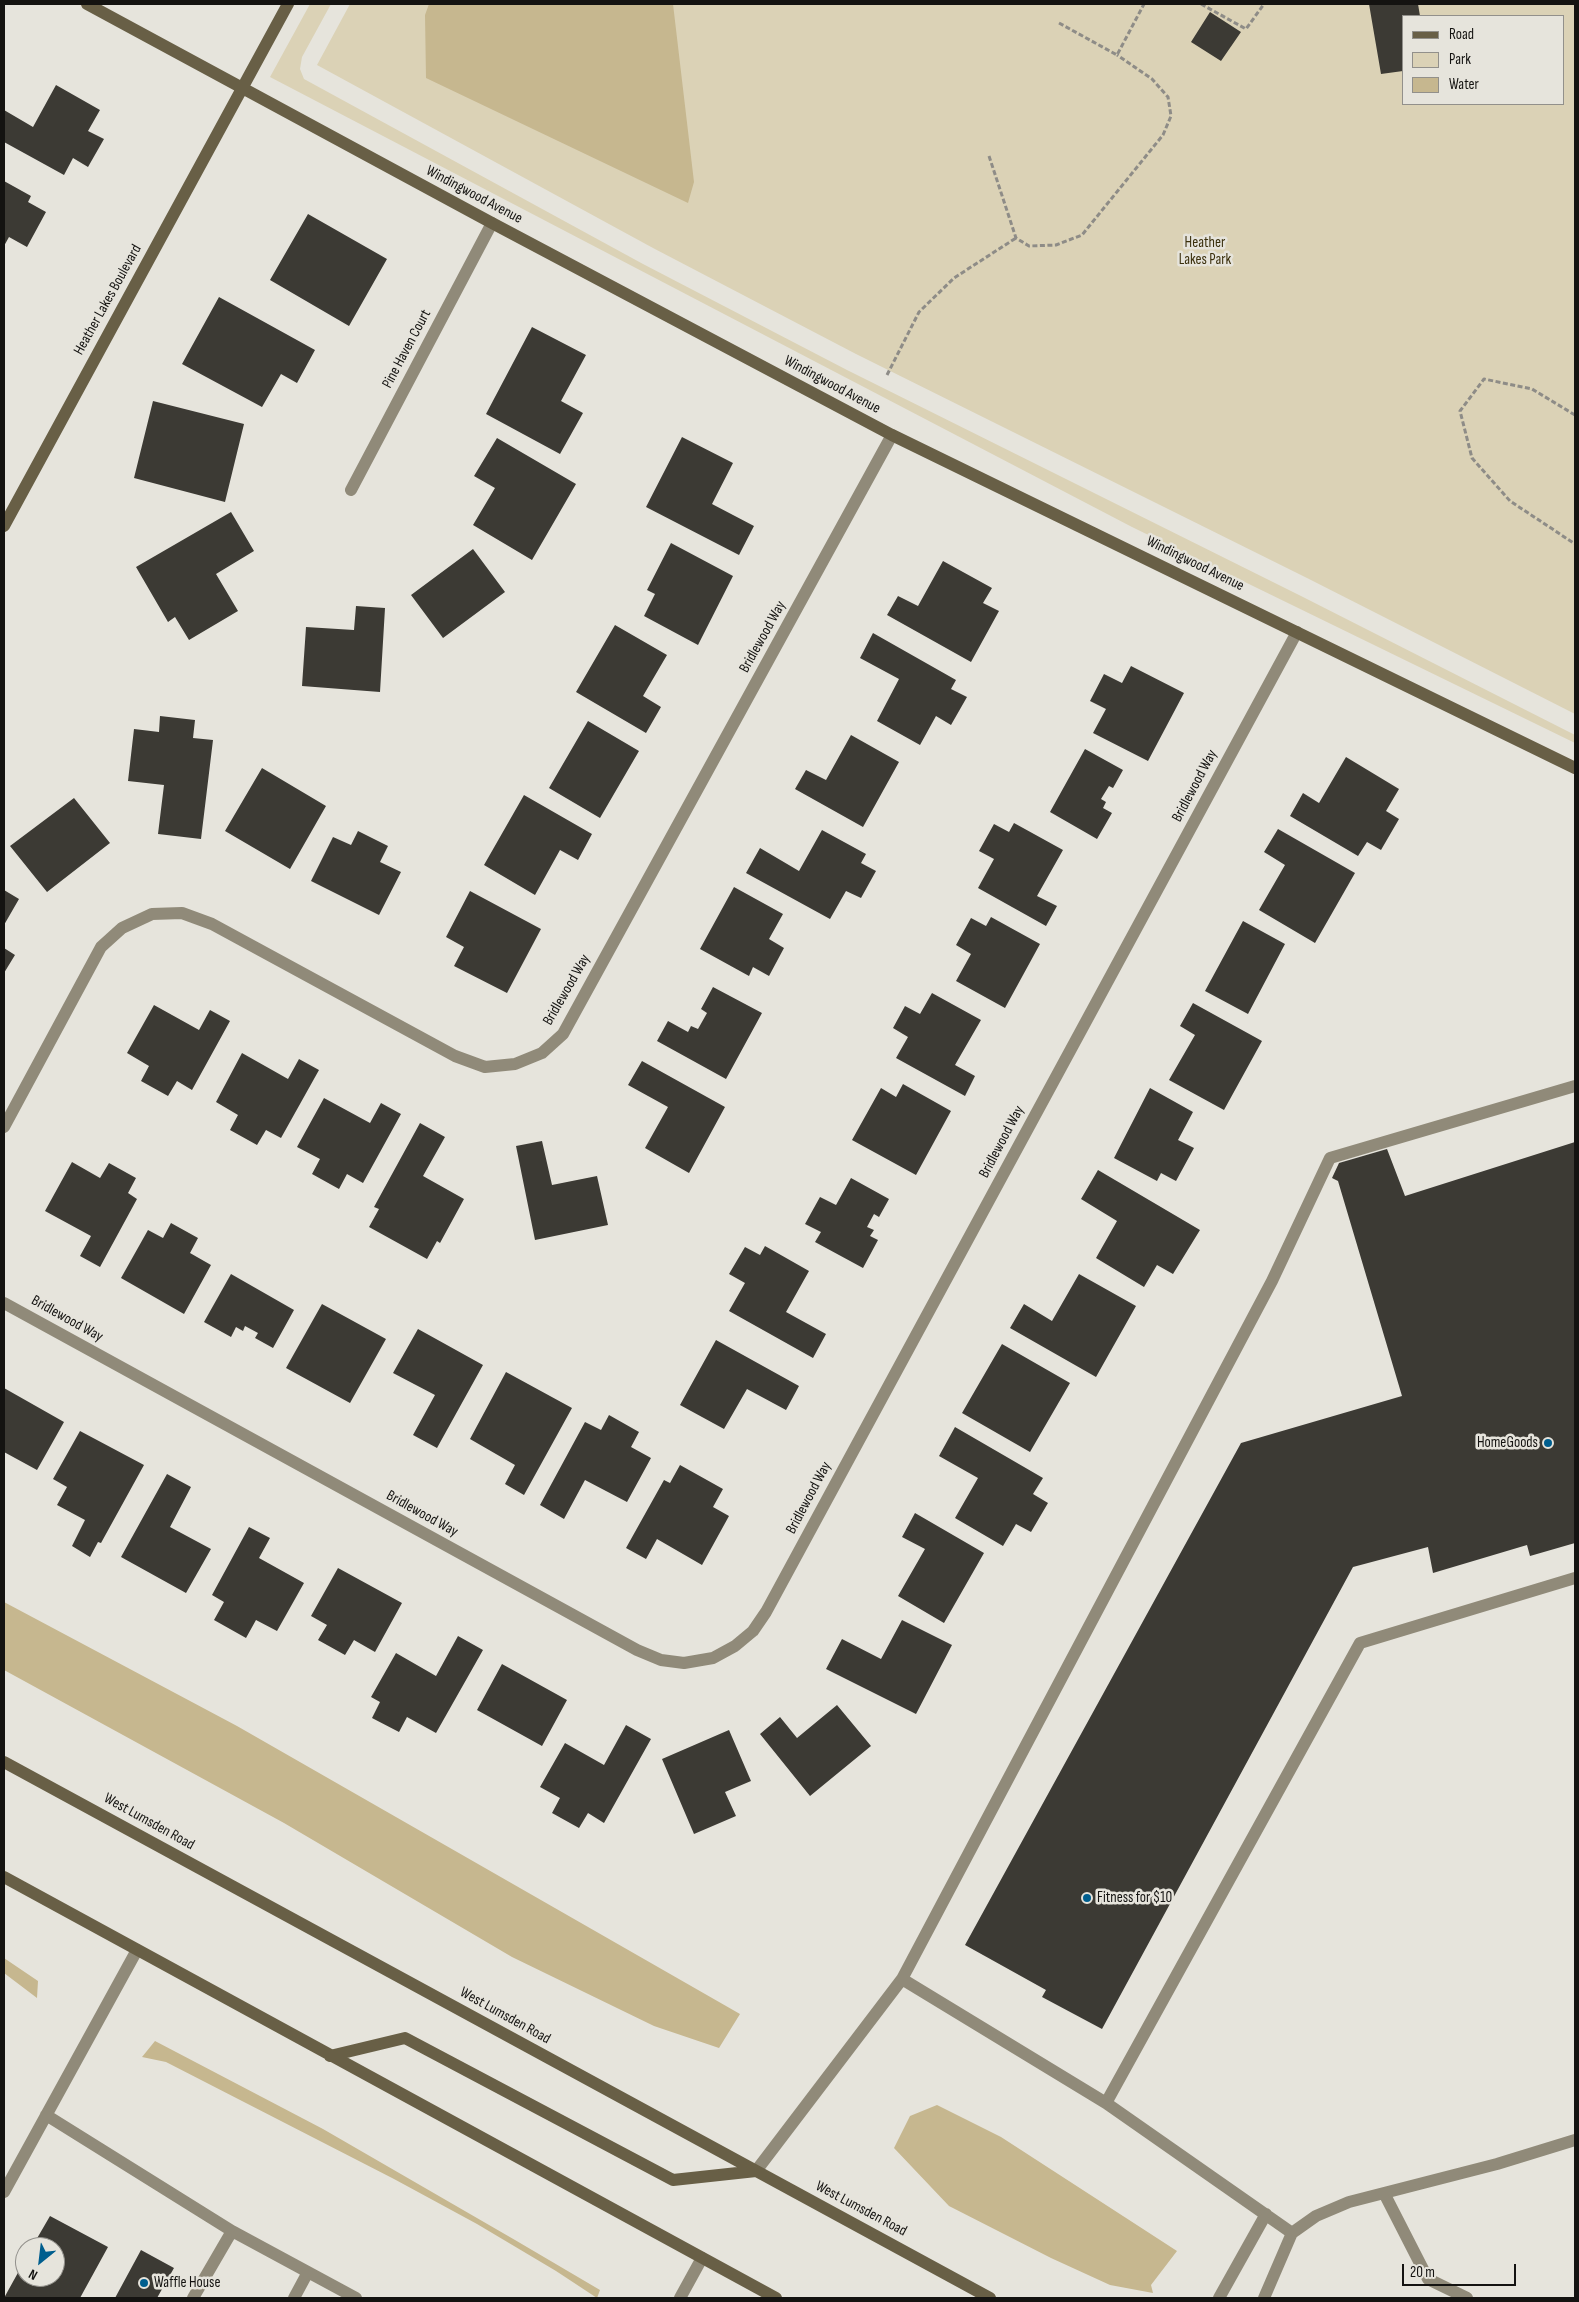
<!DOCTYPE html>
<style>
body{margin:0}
#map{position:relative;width:1579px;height:2302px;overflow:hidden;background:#e6e4dc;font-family:"Sofia Sans Condensed",sans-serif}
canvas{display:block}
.frame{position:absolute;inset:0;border:5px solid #141311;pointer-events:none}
.legend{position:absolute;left:1402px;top:15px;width:162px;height:90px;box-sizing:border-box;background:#e6e4dc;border:1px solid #92908b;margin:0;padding:6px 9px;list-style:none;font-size:15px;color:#141311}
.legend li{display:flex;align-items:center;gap:10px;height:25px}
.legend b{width:25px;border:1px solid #92908b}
.north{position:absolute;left:15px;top:2237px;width:50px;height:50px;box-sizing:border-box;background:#e6e4dc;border:1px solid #92908b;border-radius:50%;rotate:209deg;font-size:14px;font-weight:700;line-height:20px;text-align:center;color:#141311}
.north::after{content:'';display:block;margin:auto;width:18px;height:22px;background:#005e8e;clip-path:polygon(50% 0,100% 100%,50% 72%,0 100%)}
.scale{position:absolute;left:1402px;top:2264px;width:114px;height:22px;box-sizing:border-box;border:2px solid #141311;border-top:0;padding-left:6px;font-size:15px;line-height:18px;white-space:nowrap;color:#141311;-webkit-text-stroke:4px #e6e4dc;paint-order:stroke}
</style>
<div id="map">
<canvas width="1579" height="2302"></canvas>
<div class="frame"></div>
<ul class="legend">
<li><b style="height:6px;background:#685f46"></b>Road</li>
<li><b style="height:14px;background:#dbd2b6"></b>Park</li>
<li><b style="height:14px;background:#c6b78f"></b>Water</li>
</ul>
<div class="north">N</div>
<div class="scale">20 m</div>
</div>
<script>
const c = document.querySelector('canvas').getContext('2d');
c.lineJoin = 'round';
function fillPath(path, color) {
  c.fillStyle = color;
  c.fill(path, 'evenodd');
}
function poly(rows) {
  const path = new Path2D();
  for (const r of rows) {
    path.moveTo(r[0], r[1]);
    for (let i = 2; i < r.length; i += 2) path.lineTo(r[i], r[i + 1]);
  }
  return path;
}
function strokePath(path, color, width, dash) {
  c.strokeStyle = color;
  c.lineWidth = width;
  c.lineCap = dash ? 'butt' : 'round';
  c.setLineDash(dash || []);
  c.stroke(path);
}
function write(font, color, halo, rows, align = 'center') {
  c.font = font + ' "Sofia Sans Condensed",sans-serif';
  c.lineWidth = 5;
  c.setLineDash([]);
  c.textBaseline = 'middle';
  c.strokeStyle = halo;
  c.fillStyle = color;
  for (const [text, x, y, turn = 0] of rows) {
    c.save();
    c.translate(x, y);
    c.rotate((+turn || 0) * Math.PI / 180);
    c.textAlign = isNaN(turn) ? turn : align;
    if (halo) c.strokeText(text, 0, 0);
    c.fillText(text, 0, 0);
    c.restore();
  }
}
fillPath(poly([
 [310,4,331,4,302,57,300,69,304,79,643,264,847,370,1301,596,1575,735,1575,743,1132,527,270,77],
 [350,4,1575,4,1575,714,1309,579,856,354,653,248,317,65],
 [1403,16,1563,16,1563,104,1403,104]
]), '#dbd2b6');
fillPath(poly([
 [429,4,673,4,694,182,688,203,426,78,425,15],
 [4,1602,237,1726,740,2014,719,2048,654,2026,512,1957,284,1823,4,1670],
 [4,1958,38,1981,37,1998,4,1973],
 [155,2041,323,2129,515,2240,600,2290,597,2298,556,2271,477,2224,394,2179,166,2062,142,2057],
 [937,2105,1001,2137,1177,2251,1151,2285,1153,2293,1110,2285,1051,2258,949,2206,894,2148,910,2116]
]), '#c6b78f');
fillPath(poly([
 [1369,4,1418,4,1420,16,1403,16,1403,71,1381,74],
 [1210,12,1241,32,1221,61,1191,42],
 [56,85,100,110,88,131,104,139,88,167,73,158,64,175,4,142,4,110,33,127],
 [4,181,31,196,28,202,46,212,27,247,9,237,4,246],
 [308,214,387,259,349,326,270,280],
 [219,297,315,350,297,383,281,374,262,407,182,364],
 [532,327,586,355,561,401,583,413,560,454,486,414],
 [153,401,244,424,225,502,134,478],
 [682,437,733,463,712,504,754,526,739,555,646,507],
 [497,438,576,484,532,560,473,525,495,488,474,476],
 [231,512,254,551,216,574,238,611,189,640,175,617,168,622,136,567],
 [671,543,733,576,698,645,644,616,655,594,647,590],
 [473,549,505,592,443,638,411,595],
 [943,561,992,588,983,603,999,611,971,662,887,615,898,596,918,606],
 [356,606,385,608,380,692,302,686,306,627,354,630],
 [615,625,667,655,643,696,661,707,646,733,576,692],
 [873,633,956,680,951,689,967,697,951,725,936,716,920,745,877,721,899,679,860,658],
 [1131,666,1184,693,1148,761,1093,733,1106,709,1090,701,1104,674,1122,683],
 [160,716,195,720,193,738,213,740,201,839,158,834,164,785,128,781,134,729,159,732],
 [588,721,639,751,600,818,549,788],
 [851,735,899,762,863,827,795,789,806,770,826,780],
 [1085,749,1123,770,1113,788,1109,786,1101,799,1106,802,1103,808,1112,813,1097,839,1050,812],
 [1346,757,1399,789,1386,811,1399,819,1381,850,1367,842,1358,856,1290,816,1303,793,1319,803],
 [262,768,326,806,290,869,225,831],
 [524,795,592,834,578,860,560,850,535,895,484,865],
 [74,798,110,843,47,892,10,846],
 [1014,823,1063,850,1037,896,1057,906,1046,926,978,888,994,859,979,851,994,824,1009,832],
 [1278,829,1355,873,1315,943,1259,910,1285,865,1264,852],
 [822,830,866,854,861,863,876,871,861,898,846,891,830,919,746,873,760,848,799,871],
 [358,831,388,846,380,862,401,872,379,915,311,881,333,837,351,845],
 [734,887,783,914,769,939,784,948,769,976,753,967,749,976,700,949],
 [4,890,19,899,4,925],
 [470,891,541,929,507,993,454,966,464,947,446,937],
 [991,917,1040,944,1005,1008,956,981,971,954,956,945,971,918,986,926],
 [1243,921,1285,944,1248,1014,1205,991],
 [4,948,15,955,4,973],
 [713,987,762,1013,726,1079,657,1041,668,1021,688,1032,691,1026,698,1029,707,1013,701,1009],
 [932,993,981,1020,955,1065,975,1076,965,1096,896,1058,908,1037,893,1028,905,1006,920,1014],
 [1193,1003,1262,1041,1224,1110,1169,1080,1195,1035,1180,1026],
 [154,1005,199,1030,210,1010,230,1021,192,1090,177,1081,168,1096,141,1081,149,1066,127,1053],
 [242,1053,288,1079,299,1059,319,1070,281,1138,266,1130,257,1145,230,1130,238,1115,216,1102],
 [642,1061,725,1107,689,1173,645,1148,668,1107,628,1085],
 [903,1084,951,1111,916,1175,852,1140,881,1088,896,1097],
 [1150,1088,1193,1112,1178,1140,1194,1148,1176,1181,1161,1173,1157,1181,1114,1158],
 [324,1098,370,1123,381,1103,401,1114,363,1183,347,1174,339,1189,312,1174,320,1159,297,1147],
 [420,1123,445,1137,423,1176,464,1199,440,1243,437,1241,427,1259,369,1227,379,1209,374,1207],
 [542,1141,552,1185,597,1176,608,1225,535,1240,516,1146],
 [1575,1142,1575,1543,1530,1556,1527,1545,1433,1573,1428,1547,1353,1567,1102,2029,1042,1997,1046,1990,965,1945,1241,1443,1402,1396,1338,1181,1332,1178,1339,1163,1387,1149,1405,1196],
 [72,1162,100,1178,109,1163,136,1178,128,1193,137,1199,100,1267,80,1256,91,1236,45,1211],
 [1098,1170,1200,1230,1173,1274,1157,1265,1144,1287,1096,1258,1117,1221,1081,1199],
 [851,1178,889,1199,879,1217,874,1214,867,1227,874,1230,870,1236,878,1240,863,1268,815,1242,821,1232,805,1224,820,1197,836,1205],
 [171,1223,198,1238,190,1253,211,1265,184,1314,121,1278,148,1230,163,1238],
 [765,1246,809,1271,786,1312,826,1334,813,1358,729,1311,745,1283,729,1274,745,1247,760,1255],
 [231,1274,294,1310,273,1348,255,1338,258,1333,245,1326,243,1331,236,1327,231,1337,204,1322],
 [1079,1274,1136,1306,1096,1377,1010,1328,1024,1304,1052,1321],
 [322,1304,386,1339,350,1403,286,1368],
 [418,1329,483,1365,437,1448,413,1435,435,1395,393,1373],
 [716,1340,799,1386,786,1410,747,1389,724,1429,680,1405],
 [1002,1344,1070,1383,1030,1452,962,1413],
 [506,1372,572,1408,524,1495,505,1484,515,1465,470,1439],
 [4,1388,64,1422,37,1470,4,1452],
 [609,1415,639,1432,631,1447,651,1458,627,1502,585,1480,564,1519,540,1505,585,1422,601,1430],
 [955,1427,1043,1478,1033,1494,1048,1503,1031,1532,1016,1524,1003,1546,955,1518,978,1478,939,1456],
 [80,1431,144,1465,101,1543,98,1542,90,1557,72,1546,85,1520,57,1505,67,1487,53,1479],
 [680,1465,723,1489,713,1507,729,1516,702,1565,657,1539,646,1559,626,1548,664,1480,670,1483],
 [167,1474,191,1487,170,1527,211,1549,186,1593,121,1557],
 [915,1513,984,1553,944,1623,898,1596,925,1549,902,1537],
 [249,1527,270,1538,259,1558,304,1583,277,1631,256,1620,246,1638,214,1620,224,1602,212,1595],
 [338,1568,402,1603,375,1652,354,1640,345,1655,318,1640,327,1625,311,1616],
 [902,1620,952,1645,916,1714,826,1669,842,1639,881,1659],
 [458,1636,483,1650,436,1733,407,1717,399,1732,372,1718,380,1702,371,1697,396,1653,436,1676],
 [502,1664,567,1700,542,1746,477,1710],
 [837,1705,871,1746,810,1796,760,1734,780,1717,797,1738],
 [626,1725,651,1739,604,1823,588,1813,579,1828,552,1813,560,1798,540,1787,565,1743,604,1765],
 [729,1730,751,1781,725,1792,736,1816,694,1834,662,1759],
 [50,2216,108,2247,80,2298,4,2298,25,2260,25,2277,55,2277,55,2247,32,2247],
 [141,2250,174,2268,157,2298,115,2298]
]), '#3c3a34');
strokePath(poly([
 [1201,4,1246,29,1264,4],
 [1059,23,1117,55,1144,4],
 [989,156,1016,238,1029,246,1056,245,1082,235,1163,135,1171,116,1168,97,1152,79,1117,55],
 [887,375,919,312,954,278,1016,238],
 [1575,415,1532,389,1484,379,1460,411,1472,458,1510,501,1575,544]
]), '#8e8c87', 3, [5, 2.5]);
strokePath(poly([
 [902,1979,1272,1281,1330,1158,1575,1086],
 [1106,2103,1292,2233],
 [46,2115,232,2231,193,2298],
 [756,2171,902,1979,1106,2103,1360,1643,1575,1578],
 [4,2192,137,1950],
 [1384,2193,1428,2279,1467,2298],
 [232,2231,356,2298],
 [294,2298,308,2272],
 [680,2298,702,2258],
 [1219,2298,1266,2214],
 [1264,2298,1292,2233,1316,2216,1349,2202,1497,2164,1575,2140]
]), '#908a79', 12);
strokePath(poly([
 [351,490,492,223],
 [4,1127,101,947,122,928,152,914,182,913,212,924,455,1056,485,1067,515,1064,542,1053,563,1034,892,435],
 [4,1303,637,1650,661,1660,684,1663,713,1658,735,1646,753,1631,766,1612,1297,632]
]), '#908a79', 12);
strokePath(poly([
 [87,4,492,223,892,435,1575,768],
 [4,526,288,4],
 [4,1762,990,2298],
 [4,1877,776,2298],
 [330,2056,405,2038,673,2180,756,2171]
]), '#685f46', 12);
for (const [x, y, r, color] of [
 [1548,1443,5,"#005e8e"],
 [1087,1898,5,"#005e8e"],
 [144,2283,5,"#005e8e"]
]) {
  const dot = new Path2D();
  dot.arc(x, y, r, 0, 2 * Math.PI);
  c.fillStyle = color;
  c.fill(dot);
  strokePath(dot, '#e6e4dc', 2);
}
write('15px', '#141311', '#e6e4dc', [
 ["Windingwood Avenue",474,195,28],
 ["Heather Lakes Boulevard",108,300,-61],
 ["Pine Haven Court",407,349,-62],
 ["Windingwood Avenue",832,385,28],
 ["Windingwood Avenue",1195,564,26],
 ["Bridlewood Way",763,637,-61],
 ["Bridlewood Way",1195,786,-62],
 ["Bridlewood Way",567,990,-60],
 ["Bridlewood Way",1002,1142,-62],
 ["Bridlewood Way",67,1319,29],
 ["Bridlewood Way",809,1498,-62],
 ["Bridlewood Way",422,1514,29],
 ["West Lumsden Road",149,1822,29],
 ["West Lumsden Road",505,2016,29],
 ["West Lumsden Road",861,2209,28]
]);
write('15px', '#3b300d', '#e6e4dc', [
 ["Heather",1205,243],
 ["Lakes Park",1205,260]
]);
write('15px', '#141311', '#e6e4dc', [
 ["HomeGoods",1538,1443,"right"],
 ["Fitness for $10",1097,1898],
 ["Waffle House",154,2283]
], 'left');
</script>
